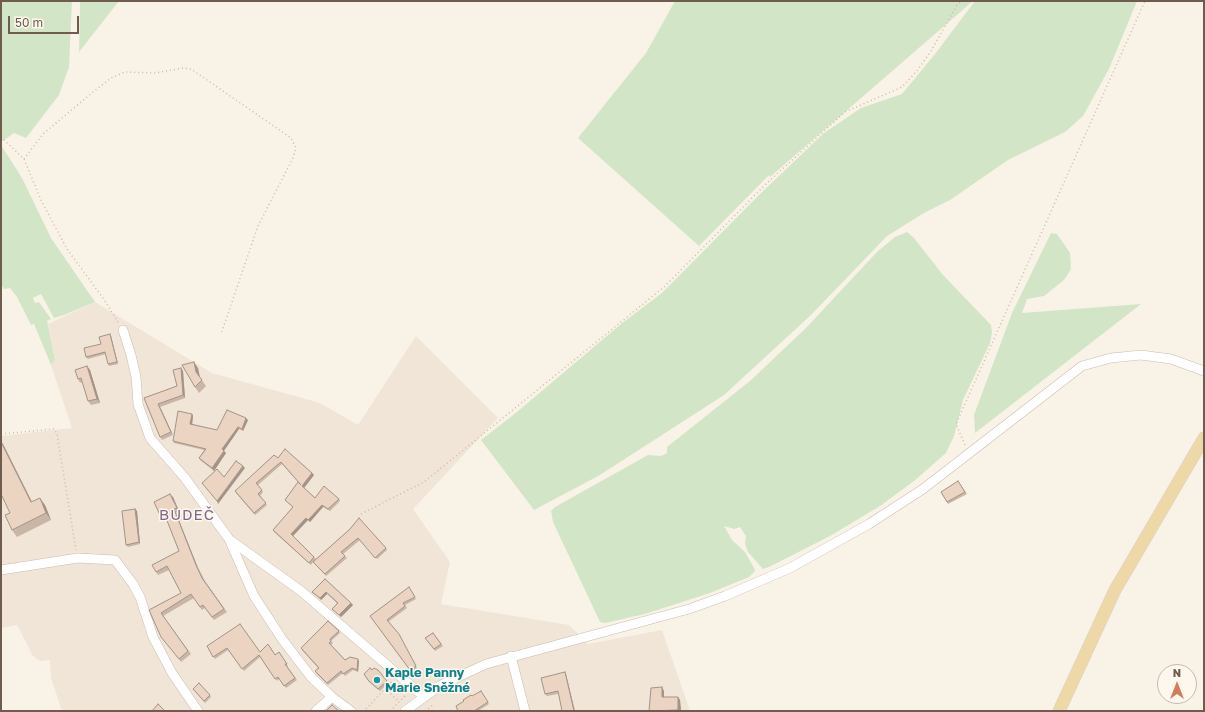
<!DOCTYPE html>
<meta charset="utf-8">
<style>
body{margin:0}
#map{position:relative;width:1205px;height:712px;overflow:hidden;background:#f9f3e7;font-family:"Golos Text",sans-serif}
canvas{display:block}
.frame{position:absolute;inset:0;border:2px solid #705c4f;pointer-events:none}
.north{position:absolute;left:1157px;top:664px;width:40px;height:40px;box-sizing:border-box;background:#fdf7ed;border:1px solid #c5b9ae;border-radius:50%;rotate:0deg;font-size:11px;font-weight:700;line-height:16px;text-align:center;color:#705c4f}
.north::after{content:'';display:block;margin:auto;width:14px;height:18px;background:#d37c5c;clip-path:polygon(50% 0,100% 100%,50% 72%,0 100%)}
.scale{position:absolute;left:8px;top:16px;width:71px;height:18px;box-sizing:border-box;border:2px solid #705c4f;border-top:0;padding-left:5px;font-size:12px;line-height:14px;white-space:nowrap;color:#705c4f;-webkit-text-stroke:3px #fdf7ed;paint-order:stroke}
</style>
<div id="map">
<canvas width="1205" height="712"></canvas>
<div class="frame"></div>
<div class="north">N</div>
<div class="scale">50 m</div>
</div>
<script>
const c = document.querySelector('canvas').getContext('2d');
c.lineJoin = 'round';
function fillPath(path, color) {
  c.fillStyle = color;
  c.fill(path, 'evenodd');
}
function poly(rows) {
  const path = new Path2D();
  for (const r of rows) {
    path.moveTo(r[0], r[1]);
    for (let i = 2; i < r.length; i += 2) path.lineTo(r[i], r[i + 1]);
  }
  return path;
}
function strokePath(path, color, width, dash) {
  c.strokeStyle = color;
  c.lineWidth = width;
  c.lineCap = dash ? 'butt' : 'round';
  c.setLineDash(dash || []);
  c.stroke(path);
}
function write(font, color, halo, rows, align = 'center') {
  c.font = font + ' "Golos Text",sans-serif';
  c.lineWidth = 3;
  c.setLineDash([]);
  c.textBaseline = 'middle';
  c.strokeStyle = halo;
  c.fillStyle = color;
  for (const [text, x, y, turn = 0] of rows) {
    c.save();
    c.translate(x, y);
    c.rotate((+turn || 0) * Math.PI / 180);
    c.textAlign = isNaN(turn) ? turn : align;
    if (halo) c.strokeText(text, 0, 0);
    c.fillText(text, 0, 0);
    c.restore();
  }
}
fillPath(poly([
 [95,302,212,373,320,403,358,425,416,336,498,418,413,509,450,562,441,604,569,625,588,644,662,630,690,711,62,711,51,678,50,660,40,661,33,656,17,625,1,628,1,436,72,428,51,365,55,360,48,324]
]), '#f0e5d7');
fillPath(poly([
 [1,1,72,1,69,67,59,95,26,138,14,133,1,142],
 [80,1,119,1,79,52,80,7],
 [675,1,789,1,788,2,973,1,770,177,769,175,699,246,578,138,646,53],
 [975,1,1137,1,1109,69,1083,116,1065,132,1008,160,950,200,924,213,887,236,811,315,724,395,600,475,534,510,481,440,517,412,621,324,662,293,759,195,824,133,861,108,902,94,935,54],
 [1,145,22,178,51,238,95,302,64,315,54,318,41,294,33,298,35,303,39,302,51,319,47,321,55,360,51,365,34,324,31,325,17,297,10,288,4,289,1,284],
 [907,232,914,238,943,275,991,325,992,333,990,343,963,400,954,436,946,453,914,481,880,506,830,536,769,567,763,569,748,552,745,544,746,536,740,527,734,529,724,526,732,540,745,552,754,568,755,571,749,577,710,593,645,614,605,623,600,622,553,522,551,511,555,507,648,455,661,456,667,453,667,447,750,381,805,329,877,252,895,237],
 [1051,233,1057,234,1070,253,1071,269,1064,280,1044,296,1027,299,1022,313,1141,304,975,433,974,415,1012,313]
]), '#d2e5c7');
const minor = poly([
 [123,330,131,355,136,377,138,404,150,438,185,478,229,539,254,596,282,639,311,677,332,697,351,711],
 [230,540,301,591,423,696],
 [1,570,78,558,115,560,133,584,140,597,153,637,172,673,198,711],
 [511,656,525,711],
 [316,711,332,697],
 [405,711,441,685,486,664,689,609,725,596,790,568,869,524,923,489,1082,366,1111,358,1141,355,1171,359,1204,371]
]);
const major = poly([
 [1059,711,1115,590,1204,438]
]);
strokePath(minor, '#cabbaf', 10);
strokePath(major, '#d7d1ce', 13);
strokePath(poly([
 [1,137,24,159,41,200,67,249,103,298,118,322],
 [24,159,43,134,93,92,111,78,125,72,155,73,183,68,191,69,291,138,296,148,293,158,258,226,221,334],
 [1,434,54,429,57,434,76,550],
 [965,445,956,424,1145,1],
 [361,514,424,482,664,287,767,183,845,112,902,87,917,71,931,51,957,5,962,1],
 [385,688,399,702],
 [366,709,392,681],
 [390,711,407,694],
 [425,711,433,705]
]), '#d0b8a6', 1.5, [1, 3]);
strokePath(minor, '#fff', 9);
strokePath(major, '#efd8a8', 12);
fillPath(poly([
 [111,336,118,364,109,366,108,364,106,354,88,359,86,357],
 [87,366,90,370,100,403,91,405,88,401,82,382,80,383,78,379],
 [181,368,183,371,185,398,160,407,173,435,162,440,160,437,144,398,177,386],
 [198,368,200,378,206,386,199,393,195,387],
 [192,414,193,416,192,424,217,430,248,420,243,431,239,429,224,451,226,453,214,471,200,460,199,458,204,450,174,443,173,441],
 [3,444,32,502,45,505,51,520,17,537,12,530],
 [278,458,312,473,314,475,304,488,315,498,339,499,340,501,330,511,323,507,310,522,308,520,293,536,316,559,350,529,386,548,387,550,377,559,360,540,343,554,347,558,326,576,313,562,311,565,274,532,273,530,293,507,285,500,299,483,282,464,258,485,263,492,260,496,267,505,255,515,236,493],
 [958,481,967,494,948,504,941,492],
 [173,497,179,511,176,513,198,568,205,581,227,612,214,620,205,608,202,610,194,598,163,616,191,654,181,662,164,640,149,610,181,593,169,570,158,575,156,572,179,551,166,517,163,518,160,515],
 [135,509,137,511,140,544,128,547,126,545],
 [325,579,353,605,341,617,332,609,337,603,327,594,321,600,312,592],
 [409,587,416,599,405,605,407,608,388,622,400,636,417,668,412,672,370,616],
 [339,631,340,633,331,641,333,643,331,645,345,660,359,661,358,672,353,670,345,676,343,673,328,685,316,673,315,671,318,668,302,650],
 [433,633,443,646,435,651,425,638],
 [207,646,260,652,275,655,279,652,288,666,287,666,297,680,286,688,279,679,277,681,260,657,244,671,228,650,215,659],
 [372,670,378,670,388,683,380,691,369,682,364,674],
 [565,672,566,674,558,694,547,696,545,694],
 [193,689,210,695,211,697,205,703],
 [481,691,489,704,478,711,458,711,472,696],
 [664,691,664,697,678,697,680,700,681,711,649,711]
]), '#cab6a7');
fillPath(poly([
 [110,334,111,336,118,364,117,362],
 [194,362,198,368,200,378,206,386,196,372],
 [87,366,90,370,100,403,97,399],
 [181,368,183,371,185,398,183,395],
 [158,404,160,407,173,435,171,432],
 [192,414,193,416,192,426,190,424],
 [246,418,248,420,243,431,242,429],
 [238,427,239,429,223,452,222,449],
 [1,441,3,444,36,510,31,502,1,442],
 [224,451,226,453,214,471,212,468],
 [243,466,245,468,218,504,217,501],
 [312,473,314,475,304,488,302,486],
 [170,494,173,497,179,511,177,508],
 [40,498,45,505,51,520,46,513],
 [322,505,323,507,310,522,308,520],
 [135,509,137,511,140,544,139,542],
 [174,509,176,513,198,568,205,581,196,565],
 [306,518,308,520,293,536,291,534],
 [326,592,327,594,321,600,320,598],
 [351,603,353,605,341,617,339,615],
 [358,659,359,661,358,672,357,670],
 [565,672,566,674,575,711,574,711],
 [662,687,664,691,664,701,662,697],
 [678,697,680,700,681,711,678,711]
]), '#a49488');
const building = poly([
 [110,334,117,362,108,364,105,352,86,357,84,348,101,344,99,337,110,334],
 [194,362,196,372,202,380,195,387,182,365,194,362],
 [87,366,97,399,88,401,81,378,78,379,75,370,87,366],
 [181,368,183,395,158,404,171,432,160,437,144,398,177,386,173,370,181,368],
 [227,410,246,418,242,429,238,427,222,449,224,451,212,468,199,458,206,449,173,441,178,411,192,414,190,424,217,430,227,410],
 [1,442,31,502,40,498,46,513,12,530,5,515,10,513,1,494,1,442],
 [285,449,312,473,302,486,315,498,324,486,339,499,328,509,322,505,308,520,306,518,291,534,314,557,309,563,273,530,293,507,285,500,298,482,301,485,281,462,256,483,262,490,258,494,266,503,254,513,235,491,274,455,278,458,285,449],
 [236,461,243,466,217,501,202,483,217,469,224,477,236,461],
 [958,481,965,492,947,502,941,492,958,481],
 [170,494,177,508,174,509,196,565,202,578,224,609,212,617,203,605,200,607,191,594,161,613,188,651,179,659,161,637,149,610,181,593,167,566,156,572,152,565,179,551,164,513,160,515,154,502,170,494],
 [135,509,139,542,126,545,122,511,135,509],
 [359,518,386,548,375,558,358,538,341,552,345,556,325,574,313,562,350,529,359,518],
 [325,579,351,603,339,615,332,609,338,603,326,592,320,598,312,592,325,579],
 [409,587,415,597,403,603,405,606,387,620,399,634,416,666,410,670,370,616,409,587],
 [328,621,339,631,330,639,331,641,329,643,345,660,350,657,358,659,357,670,352,668,343,674,341,671,327,683,315,671,319,668,301,648,328,621],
 [240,624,260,652,268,644,275,655,279,652,287,664,285,664,295,678,284,686,278,677,275,679,259,655,242,669,227,648,213,657,207,646,240,624],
 [433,633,441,644,434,649,425,638,433,633],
 [370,668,372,670,374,668,378,670,387,681,378,689,368,680,364,674,370,668],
 [565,672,574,711,562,711,558,691,545,694,541,678,565,672],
 [199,683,210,695,204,701,193,689,199,683],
 [662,687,662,697,678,697,678,710,649,711,651,688,662,687],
 [481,691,488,702,474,711,458,711,456,706,464,701,463,700,471,695,472,696,481,691],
 [158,704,165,711,152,711,158,704],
 [332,705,339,711,326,711,332,705]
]);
fillPath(building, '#ebd4c2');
strokePath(building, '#a49488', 1);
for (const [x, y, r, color] of [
 [377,680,4,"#0f9aa8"]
]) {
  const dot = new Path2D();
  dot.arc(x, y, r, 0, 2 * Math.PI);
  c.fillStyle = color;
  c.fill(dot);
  strokePath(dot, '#fdf7ed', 1.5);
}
write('bold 13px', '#0d838f', '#fdf7ed', [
 ["Kaple Panny",385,673],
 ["Marie Sněžné",385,688]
], 'left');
c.letterSpacing = '1px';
write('15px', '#81668c', '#fdf7ed', [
 ["BUDEČ",187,515]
]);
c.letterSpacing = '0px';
</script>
